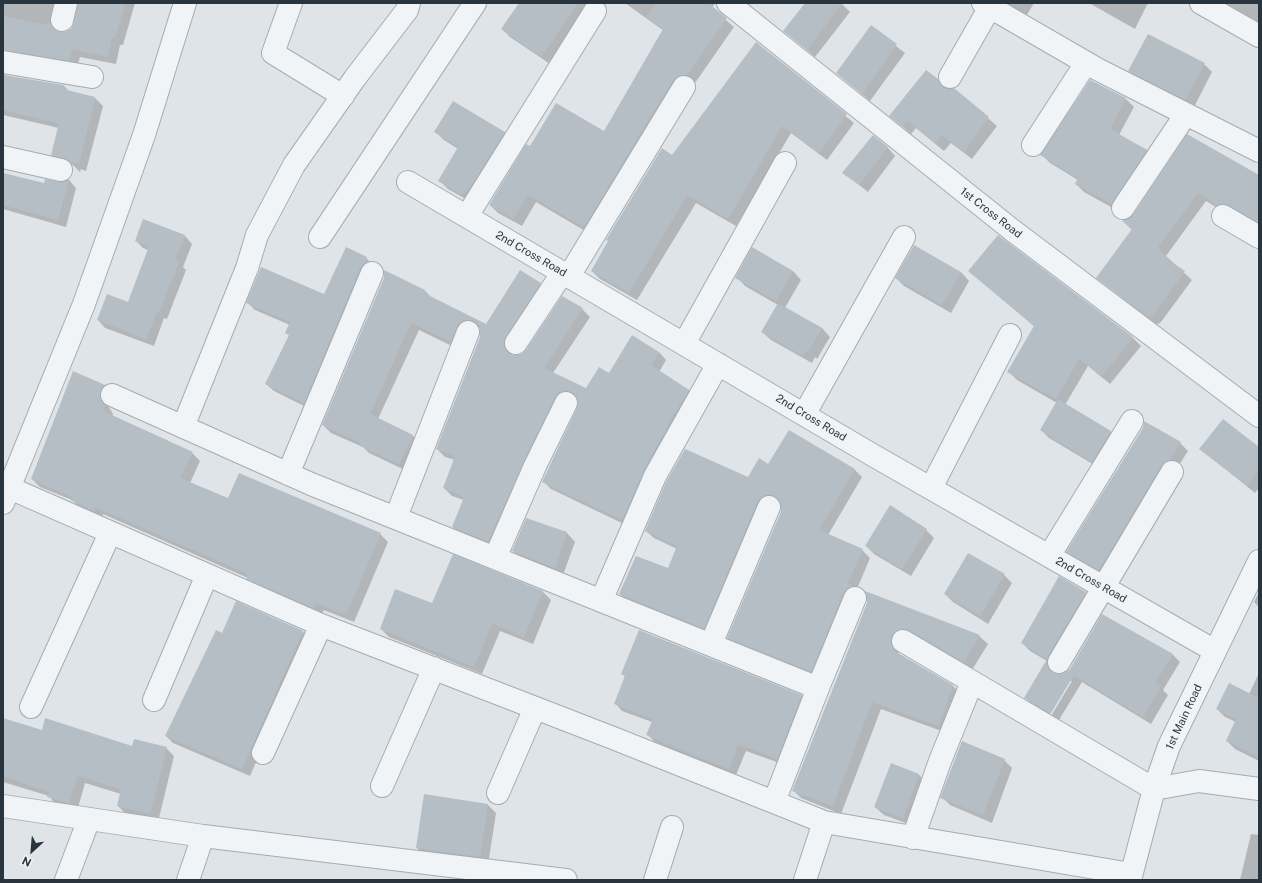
<!DOCTYPE html>
<style>
body{margin:0}
#map{position:relative;width:1262px;height:883px;overflow:hidden;background:#dfe4e8;font-family:"Public Sans",sans-serif}
canvas{display:block}
.frame{position:absolute;inset:0;border:4px solid #28353f;pointer-events:none}
.north{position:absolute;left:12px;top:831px;width:40px;height:40px;-webkit-text-stroke:3px #eef3f6;paint-order:stroke;rotate:206deg;font-size:11px;font-weight:700;line-height:16px;text-align:center;color:#28353f}
.north::after{content:'';display:block;margin:auto;width:14px;height:18px;background:#28353f;clip-path:polygon(50% 0,100% 100%,50% 72%,0 100%)}
</style>
<div id="map">
<canvas width="1262" height="883"></canvas>
<div class="frame"></div>
<div class="north">N</div>
</div>
<script>
const c = document.querySelector('canvas').getContext('2d');
c.lineJoin = 'round';
function fillPath(path, color) {
  c.fillStyle = color;
  c.fill(path, 'evenodd');
}
function poly(rows) {
  const path = new Path2D();
  for (const r of rows) {
    path.moveTo(r[0], r[1]);
    for (let i = 2; i < r.length; i += 2) path.lineTo(r[i], r[i + 1]);
  }
  return path;
}
function strokePath(path, color, width, dash) {
  c.strokeStyle = color;
  c.lineWidth = width;
  c.lineCap = dash ? 'butt' : 'round';
  c.setLineDash(dash || []);
  c.stroke(path);
}
function write(font, color, halo, rows, align = 'center') {
  c.font = font + ' "Public Sans",sans-serif';
  c.lineWidth = 3;
  c.setLineDash([]);
  c.textBaseline = 'middle';
  c.strokeStyle = halo;
  c.fillStyle = color;
  for (const [text, x, y, turn = 0] of rows) {
    c.save();
    c.translate(x, y);
    c.rotate((+turn || 0) * Math.PI / 180);
    c.textAlign = isNaN(turn) ? turn : align;
    if (halo) c.strokeText(text, 0, 0);
    c.fillText(text, 0, 0);
    c.restore();
  }
}
fillPath(poly([
 [3,3,65,3,57,26,58,32,66,33,72,29,79,3,135,3,123,45,120,45,116,64,80,57,77,68,14,57,6,49],
 [520,3,592,3,550,64,510,37,502,29],
 [625,3,715,3,712,8,734,27,695,83,687,84,592,235,536,202,522,226,498,213,490,205,530,148,605,132,664,31],
 [806,3,841,3,850,12,815,57,785,31],
 [999,3,1034,3,1025,18],
 [1089,3,1148,3,1135,29],
 [1216,3,1259,3,1259,23],
 [871,27,905,53,870,101,837,73],
 [756,43,854,123,827,160,791,133,736,226,696,203,637,300,600,279,592,271,672,157],
 [1204,64,1212,72,1194,107,1137,79,1129,70],
 [3,75,64,86,69,91,95,98,103,106,86,171,81,169,80,172,73,165,60,162,52,155,59,128,3,115],
 [937,80,946,89,954,89,997,126,972,159,951,143,944,151,916,128,911,134,890,115],
 [1126,99,1134,107,1119,135,1147,150,1155,158,1120,212,1084,192,1076,184,1078,180,1050,163,1042,155],
 [436,132,504,132,512,141,471,202,448,189,440,181,458,149,444,140],
 [1188,136,1259,176,1259,225,1226,213,1206,201,1166,256,1192,280,1161,322,1157,325,1097,278,1132,230,1124,222,1134,216],
 [887,147,895,156,868,192,844,173],
 [3,174,44,184,69,180,76,188,66,227,3,209],
 [144,220,185,236,192,244,183,267,186,270,167,319,164,318,154,346,105,328,98,320,128,303,148,250,143,248,136,241],
 [998,236,1133,338,1141,346,1110,384,1088,366,1065,405,1111,432,1119,440,1101,469,1049,438,1041,430,1057,403,1017,380,1009,372,1035,327,969,271],
 [366,258,374,266,312,410,274,391,266,384,290,336,286,333,290,325,255,310,248,303,325,296],
 [385,271,425,291,433,299,486,325,540,284,548,292,511,351,512,355,522,355,582,309,590,317,553,373,587,390,609,374,659,352,666,360,659,372,689,390,696,398,630,527,551,489,543,481,578,408,578,399,574,398,496,549,461,535,453,527,464,500,452,496,444,488,455,460,445,457,437,449,481,337,480,328,474,327,458,349,419,330,378,419,413,436,420,444,407,471,369,453,363,447,331,433,323,425,385,278],
 [793,271,801,280,785,308,822,328,830,337,817,359,815,357,812,363,771,340,762,332,778,305,745,286,737,277],
 [961,272,969,281,951,313,904,286,896,278],
 [104,386,112,393,107,404,113,414,112,416,192,453,200,461,190,483,229,499,380,534,388,542,354,622,324,610,321,615,256,586,248,578,103,514,102,518,80,508,72,500,40,487,32,479],
 [1144,428,1180,443,1188,451,1107,578,1076,560,1068,551],
 [1201,449,1259,449,1259,488,1255,493],
 [768,465,855,470,862,477,828,535,862,550,870,558,819,679,736,646,728,638,781,512,781,503,775,502,712,636,628,602,620,594,668,569,677,549,654,538,646,531,748,478],
 [527,519,567,533,575,542,563,575,521,559,513,551],
 [926,530,934,538,911,576,874,554,866,546],
 [1004,575,1012,583,988,624,953,602,945,594],
 [543,592,551,600,533,644,500,631,482,674,389,637,381,629,433,605],
 [1259,592,1259,607,1254,602],
 [1086,593,1093,600,1054,671,1055,674,1059,675,1172,654,1180,662,1163,690,1168,695,1151,724,1082,682,1059,720,1051,716,1072,681,1069,681,1049,715,1033,706,1026,698,1047,661,1030,651,1022,643],
 [868,603,979,636,988,644,972,670,898,650,899,655,953,686,961,694,947,733,881,709,841,814,801,798,793,790],
 [302,631,310,639,250,776,173,743,166,736,222,635],
 [1259,673,1259,761,1235,749,1227,741,1236,722,1225,717,1217,709,1249,694],
 [623,674,801,696,809,703,785,765,746,751,736,775,655,742,647,734,652,722,622,711,615,703,625,677],
 [43,731,133,747,166,748,174,756,158,822,126,814,118,806,121,794,85,783,77,811,56,805,49,796,3,782,3,732],
 [1004,760,1012,768,992,823,950,805,942,797],
 [891,764,919,775,927,783,911,825,884,815,875,807],
 [425,796,488,805,496,813,488,865,425,856,417,848],
 [1251,834,1259,835,1259,880,1240,880]
]), '#0003');
fillPath(poly([
 [78,3,125,3,115,38,112,37,108,57,72,49,69,61,3,50,3,16,46,25,46,23,50,23,54,29,60,32,65,32,71,29,74,23],
 [519,3,578,3,541,57,501,29],
 [656,3,708,3,727,18,687,75,678,76,673,80,584,227,528,195,513,219,489,205,526,144,530,146,556,103,604,131,663,29,646,17],
 [805,3,842,3,807,50,783,31],
 [871,25,897,44,862,94,836,73],
 [1148,34,1205,63,1185,100,1128,71],
 [756,42,847,114,819,153,782,126,728,219,687,195,629,293,591,271,608,241,606,240,662,148,672,155],
 [926,70,938,79,943,88,954,88,989,117,964,152,942,135,936,143,907,121,903,127,889,116],
 [3,75,64,85,63,89,95,97,79,164,73,162,73,166,69,161,64,158,51,155,59,123,3,110],
 [1090,80,1126,98,1110,129,1147,150,1112,204,1075,184,1078,178,1040,155],
 [453,101,505,132,467,192,465,191,462,195,438,181,458,147,434,132],
 [1187,134,1259,175,1259,223,1229,205,1223,204,1217,205,1198,193,1158,247,1170,261,1185,271,1153,315,1152,314,1149,317,1096,278,1132,229,1122,221,1133,215],
 [873,135,888,147,859,185,842,173],
 [3,173,44,183,45,179,59,182,69,179,58,220,3,205],
 [143,219,185,235,175,260,179,262,159,313,157,312,146,339,97,320,107,294,128,302,149,246,135,241],
 [998,235,1133,337,1102,376,1079,359,1056,399,1007,372,1034,326,968,271],
 [914,245,961,272,942,305,895,278],
 [346,247,367,257,365,261,367,262,360,268,304,403,265,384,289,335,285,333,290,322,246,303,261,267,324,294],
 [752,247,793,271,776,301,735,278],
 [384,270,425,290,424,293,486,324,520,270,541,283,506,336,504,343,505,349,509,354,516,355,522,354,526,350,562,296,583,308,544,368,586,388,599,367,609,373,632,335,659,352,651,365,689,390,671,419,644,470,622,520,542,482,577,408,578,402,576,396,571,392,566,391,559,392,555,397,524,461,488,542,452,527,464,497,443,488,455,456,436,449,480,337,480,330,478,325,472,320,466,320,460,323,451,342,411,323,370,414,413,435,399,464,360,446,361,443,322,425,384,278],
 [778,303,822,328,809,351,807,350,803,356,761,332],
 [73,371,105,385,101,390,100,396,102,402,105,405,103,411,193,452,180,478,228,498,239,473,381,533,346,615,316,603,313,608,246,579,248,574,95,507,94,511,70,500,72,497,31,479],
 [1058,399,1111,431,1092,462,1040,430],
 [1223,419,1259,447,1259,470,1247,486,1199,449],
 [1144,421,1181,442,1170,460,1161,466,1099,570,1066,552,1143,428],
 [789,430,855,469,819,530,863,549,847,584,852,586,847,588,843,593,811,672,727,638,781,512,781,506,779,500,774,495,767,495,762,497,757,502,704,629,619,594,636,556,668,568,677,546,645,531,666,482,685,449,748,477,759,458,768,464],
 [890,505,927,529,902,569,865,546],
 [526,518,567,532,555,568,512,551],
 [968,553,1005,574,980,616,944,594],
 [453,554,543,591,524,637,492,623,474,667,380,629,395,589,432,603],
 [1059,576,1086,592,1048,656,1047,662,1048,668,1052,672,1059,674,1065,673,1070,669,1102,614,1173,654,1155,683,1161,686,1143,717,1074,675,1051,713,1024,698,1047,659,1021,643],
 [865,591,980,635,964,662,909,630,903,629,897,630,892,634,891,641,892,647,896,652,953,685,939,726,872,702,833,806,792,791,867,603,867,597],
 [236,601,303,631,242,769,165,736,216,630,222,633],
 [639,630,802,695,777,759,738,744,729,769,646,735,653,719,614,704,625,676,621,674],
 [1229,683,1259,698,1259,757,1226,741,1236,719,1216,709],
 [3,718,42,730,45,718,132,746,134,739,167,747,150,814,117,806,121,789,77,776,69,803,47,797,49,792,3,776],
 [962,741,1005,759,983,815,940,798],
 [891,763,919,774,903,818,874,807],
 [424,794,488,804,480,857,416,848]
]), '#b6bec5');
const minor = poly([
 [291,3,273,53,343,96],
 [728,3,1012,230,1259,416],
 [983,3,1097,69,1259,151],
 [1201,3,1259,36],
 [62,20,66,3],
 [3,62,92,77],
 [950,77,990,7],
 [1033,145,1086,63],
 [3,157,61,170],
 [408,182,876,457,1215,651],
 [1123,208,1186,114],
 [467,216,595,11],
 [1223,216,1259,237],
 [320,237,475,3],
 [569,276,684,87],
 [516,343,563,272],
 [684,344,785,163],
 [112,395,311,484,818,688],
 [805,413,904,237],
 [183,427,247,268,257,235,294,165,355,78,407,10,409,3],
 [288,474,372,273],
 [3,485,321,625,613,738,824,822,1131,874],
 [931,488,1010,335],
 [3,503,84,304,144,135,185,3],
 [396,517,468,332],
 [1049,556,1132,421],
 [495,558,535,466,566,403],
 [601,601,655,476,718,364],
 [903,641,1154,789,1199,781,1259,789],
 [711,644,769,507],
 [1059,662,1172,472],
 [154,700,207,575],
 [31,707,110,533],
 [263,753,321,625],
 [382,786,434,668],
 [498,793,535,708],
 [774,802,818,688,855,598],
 [3,806,203,836,566,880],
 [913,838,940,761,972,682],
 [66,880,89,819],
 [188,880,203,836],
 [655,880,672,827],
 [805,880,824,822]
]);
const tertiary = poly([
 [1130,880,1154,789,1169,746,1259,561]
]);
strokePath(minor, '#a4acb2', 24);
strokePath(tertiary, '#a4acb2', 24);
strokePath(minor, '#f1f4f6', 22);
strokePath(tertiary, '#f1f4f6', 22);
write('11px', '#28353f', '#eef3f6', [
 ["1st Cross Road",991,213,38],
 ["2nd Cross Road",531,254,30],
 ["2nd Cross Road",811,418,31],
 ["2nd Cross Road",1091,580,30],
 ["1st Main Road",1184,717,-65]
]);
</script>
